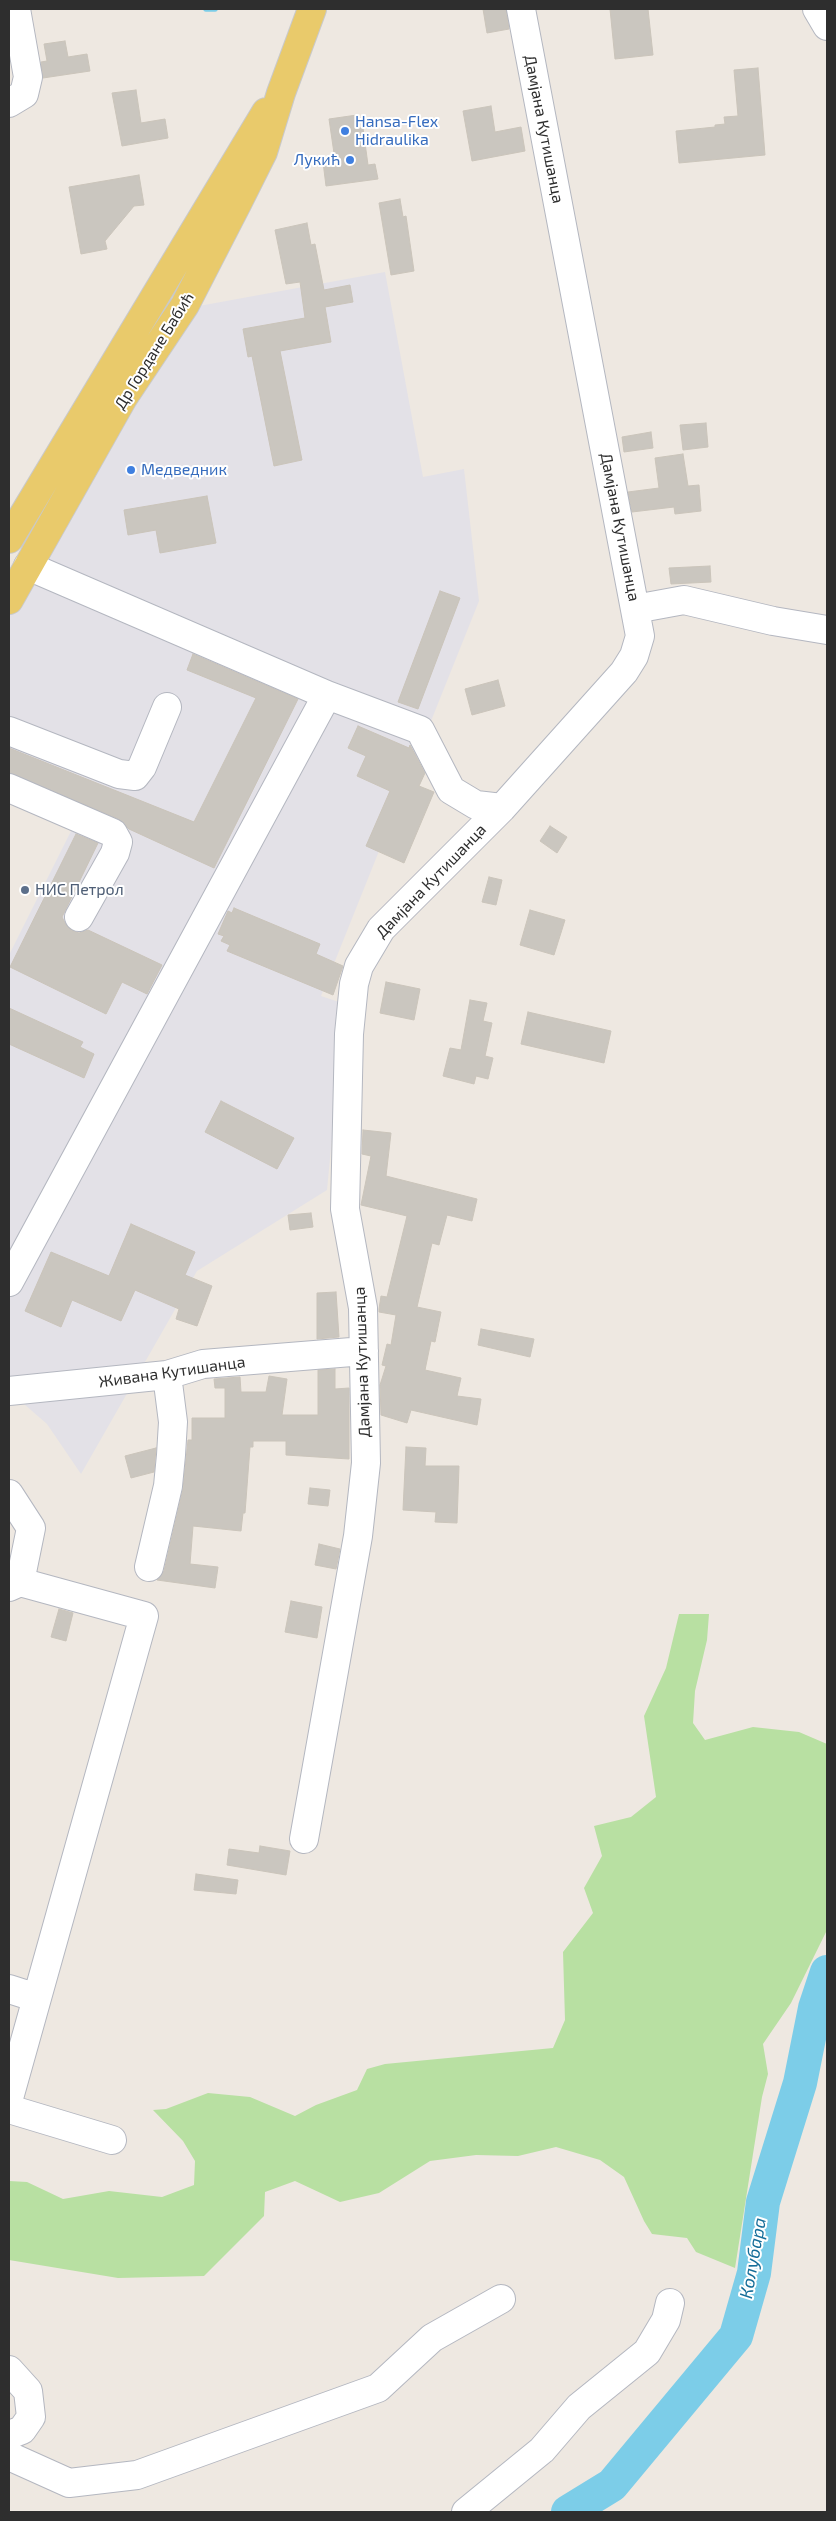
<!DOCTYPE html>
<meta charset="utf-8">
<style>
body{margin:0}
#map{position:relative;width:836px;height:2521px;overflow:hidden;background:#eee8e1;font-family:"Exo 2",sans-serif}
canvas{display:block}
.frame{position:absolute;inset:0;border:10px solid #2e2e2e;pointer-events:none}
</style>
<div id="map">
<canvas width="836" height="2521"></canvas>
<div class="frame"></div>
</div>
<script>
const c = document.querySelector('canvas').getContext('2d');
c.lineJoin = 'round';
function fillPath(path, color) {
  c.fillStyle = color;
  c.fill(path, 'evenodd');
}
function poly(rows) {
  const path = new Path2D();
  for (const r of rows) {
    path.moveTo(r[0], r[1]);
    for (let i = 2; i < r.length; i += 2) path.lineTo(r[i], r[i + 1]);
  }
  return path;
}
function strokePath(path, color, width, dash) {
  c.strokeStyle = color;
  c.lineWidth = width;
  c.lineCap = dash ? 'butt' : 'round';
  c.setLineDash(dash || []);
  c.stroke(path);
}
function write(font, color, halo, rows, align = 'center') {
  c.font = font + ' "Exo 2",sans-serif';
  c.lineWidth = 4;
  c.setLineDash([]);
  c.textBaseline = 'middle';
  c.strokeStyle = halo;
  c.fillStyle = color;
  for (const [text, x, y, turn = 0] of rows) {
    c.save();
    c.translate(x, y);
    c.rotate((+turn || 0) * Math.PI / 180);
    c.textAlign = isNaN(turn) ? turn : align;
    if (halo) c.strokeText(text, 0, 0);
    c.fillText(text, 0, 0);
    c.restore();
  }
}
fillPath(poly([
 [385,272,423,477,464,469,479,601,321,996,345,1004,327,1190,197,1271,81,1474,47,1424,9,1391,9,955,74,825,9,797,9,607,188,308]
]), '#e3e1e7');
fillPath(poly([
 [679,1614,709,1614,707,1640,695,1691,693,1723,705,1740,753,1727,799,1732,827,1744,827,1930,791,2003,763,2044,768,2074,762,2097,735,2268,696,2252,687,2238,652,2234,644,2221,624,2177,600,2160,556,2147,518,2156,476,2155,430,2161,379,2193,340,2202,295,2181,265,2192,264,2216,204,2276,118,2278,9,2260,9,2181,27,2182,63,2199,109,2191,162,2197,194,2185,195,2161,183,2141,153,2110,166,2109,208,2093,250,2097,295,2116,316,2105,357,2090,367,2069,385,2064,553,2048,565,2020,563,1952,593,1913,584,1888,602,1856,594,1826,631,1817,656,1797,644,1716,666,1668]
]), '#b8e0a2');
strokePath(poly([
 [206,9,215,9]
]), '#7ccde8', 5.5);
strokePath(poly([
 [568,2512,612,2485,736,2336,754,2273,763,2202,800,2083,815,2008,827,1972]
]), '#7ccde8', 34);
const building = poly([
 [483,9,506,9,509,29,487,33,483,9],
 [610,9,648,9,653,55,615,59,610,9],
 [65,41,68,57,87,54,90,71,43,78,41,62,47,61,44,44,65,41],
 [758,68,765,155,679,163,676,131,715,127,715,125,725,124,724,117,738,116,734,70,758,68],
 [136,90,141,123,165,119,168,138,122,146,112,93,136,90],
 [491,106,495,132,521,127,525,151,472,161,463,111,491,106],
 [357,115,359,128,363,128,368,165,375,164,378,179,326,186,323,162,335,160,329,119,357,115],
 [139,175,144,205,134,206,105,241,107,249,81,254,69,187,139,175],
 [400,199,403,217,406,216,414,271,391,275,379,203,400,199],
 [307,223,311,245,315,244,324,290,350,285,353,302,325,307,331,342,280,351,302,460,274,466,252,356,248,357,243,329,305,318,300,282,286,284,275,230,307,223],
 [706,423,708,447,683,450,680,425,706,423],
 [651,432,653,448,624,452,622,437,651,432],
 [683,454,688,486,699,485,701,511,675,514,674,507,632,512,628,492,659,488,655,458,683,454],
 [207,496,216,543,160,553,156,530,128,535,124,510,207,496],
 [710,566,711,582,671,584,669,568,710,566],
 [440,591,460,598,418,709,398,702,440,591],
 [193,654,298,699,214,868,129,829,119,819,9,773,9,748,194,822,256,698,187,670,193,654],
 [498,680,505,706,472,715,465,689,498,680],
 [358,726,409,748,410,745,425,773,419,786,434,792,404,863,366,846,390,791,357,776,366,756,348,748,358,726],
 [550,826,567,837,557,853,540,841,550,826],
 [76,834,98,843,62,917,66,925,71,930,79,933,88,930,162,965,147,994,122,982,106,1014,10,967,76,834],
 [489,877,502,880,496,905,482,902,489,877],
 [234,908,320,944,316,954,343,966,333,995,227,951,230,945,221,941,224,936,218,934,228,911,232,913,234,908],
 [530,910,565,920,554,955,520,945,530,910],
 [386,982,420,989,414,1020,380,1013,386,982],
 [470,1000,487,1003,483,1021,492,1023,485,1056,493,1058,488,1079,476,1076,474,1084,443,1076,450,1048,461,1050,470,1000],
 [9,1008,83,1042,80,1047,94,1054,84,1078,9,1044,9,1008],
 [528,1012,611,1031,604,1063,521,1044,528,1012],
 [221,1101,294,1138,277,1169,205,1132,221,1101],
 [363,1130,391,1133,386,1176,477,1199,472,1221,447,1215,439,1245,432,1243,417,1307,441,1312,435,1342,431,1341,425,1370,461,1378,457,1396,481,1399,477,1425,411,1410,407,1423,381,1415,380,1385,386,1366,382,1365,387,1344,391,1345,396,1315,379,1312,379,1309,381,1296,387,1297,407,1216,361,1205,371,1156,362,1154,363,1130],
 [311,1213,313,1227,290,1230,288,1215,311,1213],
 [131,1224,195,1252,185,1275,212,1286,197,1326,176,1319,179,1309,135,1290,121,1321,72,1300,61,1327,25,1311,51,1252,109,1276,131,1224],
 [336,1292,339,1337,317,1339,317,1293,336,1292],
 [481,1329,534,1339,530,1357,478,1345,481,1329],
 [335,1369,335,1389,349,1388,349,1459,286,1455,286,1441,253,1441,253,1447,250,1447,245,1513,243,1513,241,1531,193,1526,190,1564,218,1567,215,1588,157,1580,164,1571,183,1489,188,1440,192,1440,192,1418,225,1418,225,1388,215,1388,214,1379,240,1377,241,1392,266,1392,269,1376,287,1379,282,1415,318,1415,318,1370,335,1369],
 [406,1447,426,1448,425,1466,459,1466,457,1523,435,1522,436,1512,403,1510,406,1447],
 [156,1448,154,1472,131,1478,125,1456,156,1448],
 [310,1488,330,1490,328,1506,308,1504,310,1488],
 [319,1544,340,1549,336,1569,315,1565,319,1544],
 [291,1601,322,1607,317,1638,285,1632,291,1601],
 [59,1609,73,1613,66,1641,51,1637,59,1609],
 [260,1846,290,1851,286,1875,227,1865,229,1849,259,1853,260,1846],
 [196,1874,238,1880,236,1894,194,1890,196,1874]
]);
fillPath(building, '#cac6bf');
strokePath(building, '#cac4ba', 1);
const minor = poly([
 [817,9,827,26],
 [9,103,24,94,28,77,16,9],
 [635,609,684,600,773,621,827,630],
 [327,695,420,730,451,790,476,805,502,808],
 [9,731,119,774,135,776,142,767,167,707],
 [9,788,113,833,118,842,115,853,79,917],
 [9,1282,327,695,28,566],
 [9,1391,167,1375,203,1364,364,1351],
 [9,1494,31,1528,20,1582],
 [149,1567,168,1486,171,1455,173,1422,167,1375],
 [9,1587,20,1582,144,1616,9,2098],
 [304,1839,358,1536,366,1463,363,1308,345,1209,349,1034,354,984,359,966,381,929,502,808,624,672,634,656,640,636,521,9],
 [9,1989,37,1998],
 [9,2109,112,2140],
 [9,2370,28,2391,31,2417,22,2430,9,2435],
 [9,2456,69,2483,137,2475,378,2388,432,2338,501,2299],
 [466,2512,542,2450,579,2407,647,2352,666,2320,670,2303]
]);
const major = poly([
 [9,539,266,112],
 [9,600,123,398,185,305,238,202,263,152,281,93,312,9]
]);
strokePath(minor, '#b4b7c0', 30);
strokePath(major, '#c9c9c9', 30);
strokePath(minor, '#fff', 28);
strokePath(major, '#e9ca6b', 28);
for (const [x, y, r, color] of [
 [345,131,5,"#3f7fe0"],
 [350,160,5,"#3f7fe0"],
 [131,470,5,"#3f7fe0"],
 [25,890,5,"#5c6f8a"]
]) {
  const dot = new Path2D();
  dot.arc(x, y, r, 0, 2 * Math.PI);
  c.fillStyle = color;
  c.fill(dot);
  strokePath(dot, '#fff', 2);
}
write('16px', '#366cbe', '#fff', [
 ["Hansa-Flex",355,122],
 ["Hidraulika",355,140],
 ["Лукић",340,160,"right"],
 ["Медведник",141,470]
], 'left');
write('16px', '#2e2e2e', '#fff', [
 ["Дамјана Кутишанца",544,129,79],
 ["Др Гордане Бабић",154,351,-58],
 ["Дамјана Кутишанца",620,527,79],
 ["Дамјана Кутишанца",431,881,-46],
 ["Дамјана Кутишанца",362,1362,-92],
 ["Живана Кутишанца",172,1372,-8]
]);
write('16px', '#4e5e75', '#fff', [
 ["НИС Петрол",35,890]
], 'left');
write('italic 18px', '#166e99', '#fff', [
 ["Колубара",753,2258,-80]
]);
</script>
